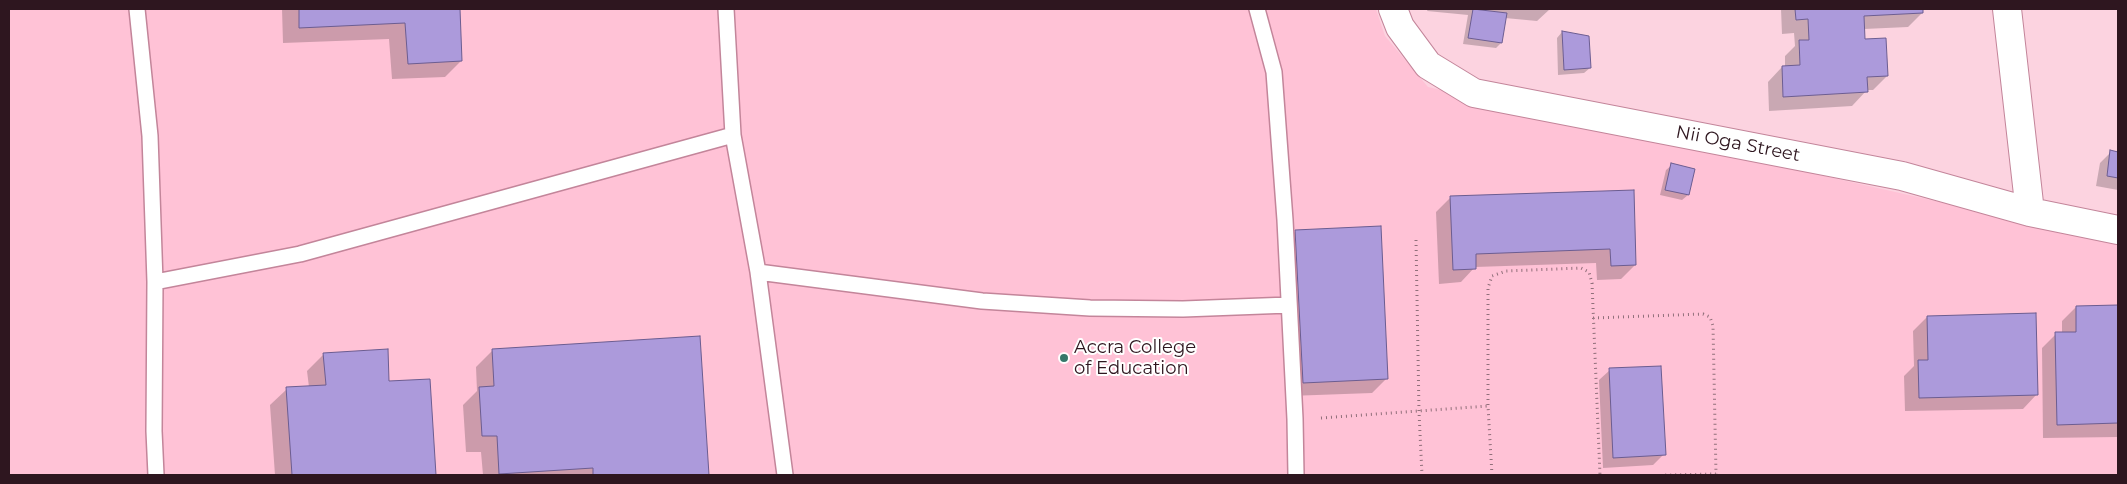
<!DOCTYPE html>
<style>
body{margin:0}
#map{position:relative;width:2127px;height:484px;overflow:hidden;background:#fcd3e0;font-family:Montserrat,sans-serif}
canvas{display:block}
.frame{position:absolute;inset:0;border:10px solid #2e161f;pointer-events:none}
</style>
<div id="map">
<canvas width="2127" height="484"></canvas>
<div class="frame"></div>
</div>
<script>
const c = document.querySelector('canvas').getContext('2d');
c.lineJoin = 'round';
function fillPath(path, color) {
  c.fillStyle = color;
  c.fill(path, 'evenodd');
}
function poly(rows) {
  const path = new Path2D();
  for (const r of rows) {
    path.moveTo(r[0], r[1]);
    for (let i = 2; i < r.length; i += 2) path.lineTo(r[i], r[i + 1]);
  }
  return path;
}
function strokePath(path, color, width, dash) {
  c.strokeStyle = color;
  c.lineWidth = width;
  c.lineCap = dash ? 'butt' : 'round';
  c.setLineDash(dash || []);
  c.stroke(path);
}
function write(font, color, halo, rows, align = 'center') {
  c.font = font + ' Montserrat,sans-serif';
  c.lineWidth = 4;
  c.setLineDash([]);
  c.textBaseline = 'middle';
  c.strokeStyle = halo;
  c.fillStyle = color;
  for (const [text, x, y, turn = 0] of rows) {
    c.save();
    c.translate(x, y);
    c.rotate((+turn || 0) * Math.PI / 180);
    c.textAlign = isNaN(turn) ? turn : align;
    if (halo) c.strokeText(text, 0, 0);
    c.fillText(text, 0, 0);
    c.restore();
  }
}
fillPath(poly([
 [9,9,1376,9,1385,36,1428,87,2118,242,2118,475,9,475]
]), '#ffc2d6');
fillPath(poly([
 [282,9,459,9,461,61,445,77,392,79,389,39,283,43],
 [1428,9,1550,9,1537,21,1505,18,1501,43,1496,48,1463,44,1468,15,1427,11],
 [1781,9,1922,9,1922,13,1908,27,1864,29,1864,40,1887,76,1873,90,1867,90,1852,106,1769,111,1768,82,1782,67,1785,67,1785,56,1795,46,1794,33,1782,34],
 [1562,32,1590,68,1584,73,1558,75,1557,38],
 [2111,152,2118,153,2118,190,2096,186,2100,163],
 [1672,165,1688,195,1682,200,1660,195,1666,170],
 [1633,192,1635,265,1621,279,1597,280,1596,263,1475,267,1461,282,1439,284,1436,212,1450,198],
 [1296,231,1387,378,1372,393,1289,396,1281,245],
 [2118,306,2118,437,2043,438,2042,348,2056,334,2062,333,2062,321,2076,307],
 [1927,317,2037,394,2023,409,1905,411,1904,376,1914,366,1913,331],
 [699,337,708,475,483,475,481,452,466,452,463,405,477,391,476,367,492,351],
 [324,354,388,383,429,380,435,475,275,475,270,405,287,389,309,387,307,371],
 [1610,370,1664,454,1653,465,1603,468,1599,380]
]), '#0003');
const building = poly([
 [299,9,460,9,462,61,408,64,405,23,299,28,299,9],
 [1473,9,1507,13,1502,43,1468,38,1473,9],
 [1795,9,1923,9,1923,13,1864,16,1865,39,1886,38,1888,76,1867,77,1868,92,1783,97,1782,66,1800,65,1799,40,1809,40,1808,19,1796,20,1795,9],
 [1562,31,1589,36,1591,68,1564,70,1562,31],
 [2110,150,2118,152,2118,178,2107,176,2110,150],
 [1671,163,1695,169,1689,195,1665,190,1671,163],
 [1634,190,1636,265,1611,266,1610,249,1476,254,1476,269,1453,270,1450,196,1634,190],
 [1381,226,1388,379,1303,383,1295,230,1381,226],
 [2118,305,2118,423,2057,425,2055,332,2076,332,2076,306,2118,305],
 [2036,313,2038,395,1919,398,1918,360,1928,360,1927,316,2036,313],
 [700,336,709,475,593,475,593,468,499,474,497,436,482,436,479,387,494,386,492,349,700,336],
 [388,349,389,381,430,379,436,475,292,475,286,387,326,385,323,353,388,349],
 [1661,366,1666,455,1613,458,1609,368,1661,366]
]);
fillPath(building, '#ac9adb');
strokePath(building, '#6c5d91', 1);
const service = poly([
 [137,9,150,136,155,282,300,254,733,135],
 [726,9,733,135,758,272,785,475],
 [1257,9,1274,72,1285,220,1295,419,1296,475],
 [758,272,982,301,1090,308,1183,309,1289,305],
 [155,282,154,431,156,475]
]);
const minor = poly([
 [1393,9,1400,27,1428,65,1474,93,1902,176,2030,212,2118,230],
 [2007,9,2030,212]
]);
strokePath(service, '#c3859a', 18);
strokePath(minor, '#c3859a', 30);
strokePath(poly([
 [1416,240,1419,412,1422,475],
 [1593,318,1703,314,1710,317,1713,326,1716,474,1665,475],
 [1321,418,1488,406],
 [1492,475,1488,406,1488,288,1492,276,1506,271,1581,268,1589,272,1592,283,1600,475]
]), '#906f7a', 3, [1, 4]);
strokePath(service, '#fff', 15);
strokePath(minor, '#fff', 28);
for (const [x, y, r, color] of [
 [1064,358,5,"#35786a"]
]) {
  const dot = new Path2D();
  dot.arc(x, y, r, 0, 2 * Math.PI);
  c.fillStyle = color;
  c.fill(dot);
  strokePath(dot, '#fff', 2);
}
write('18px', '#2e161f', '#fff', [
 ["Nii Oga Street",1738,144,11]
]);
write('18px', '#2e161f', '#fff', [
 ["Accra College",1074,348],
 ["of Education",1074,369]
], 'left');
</script>
